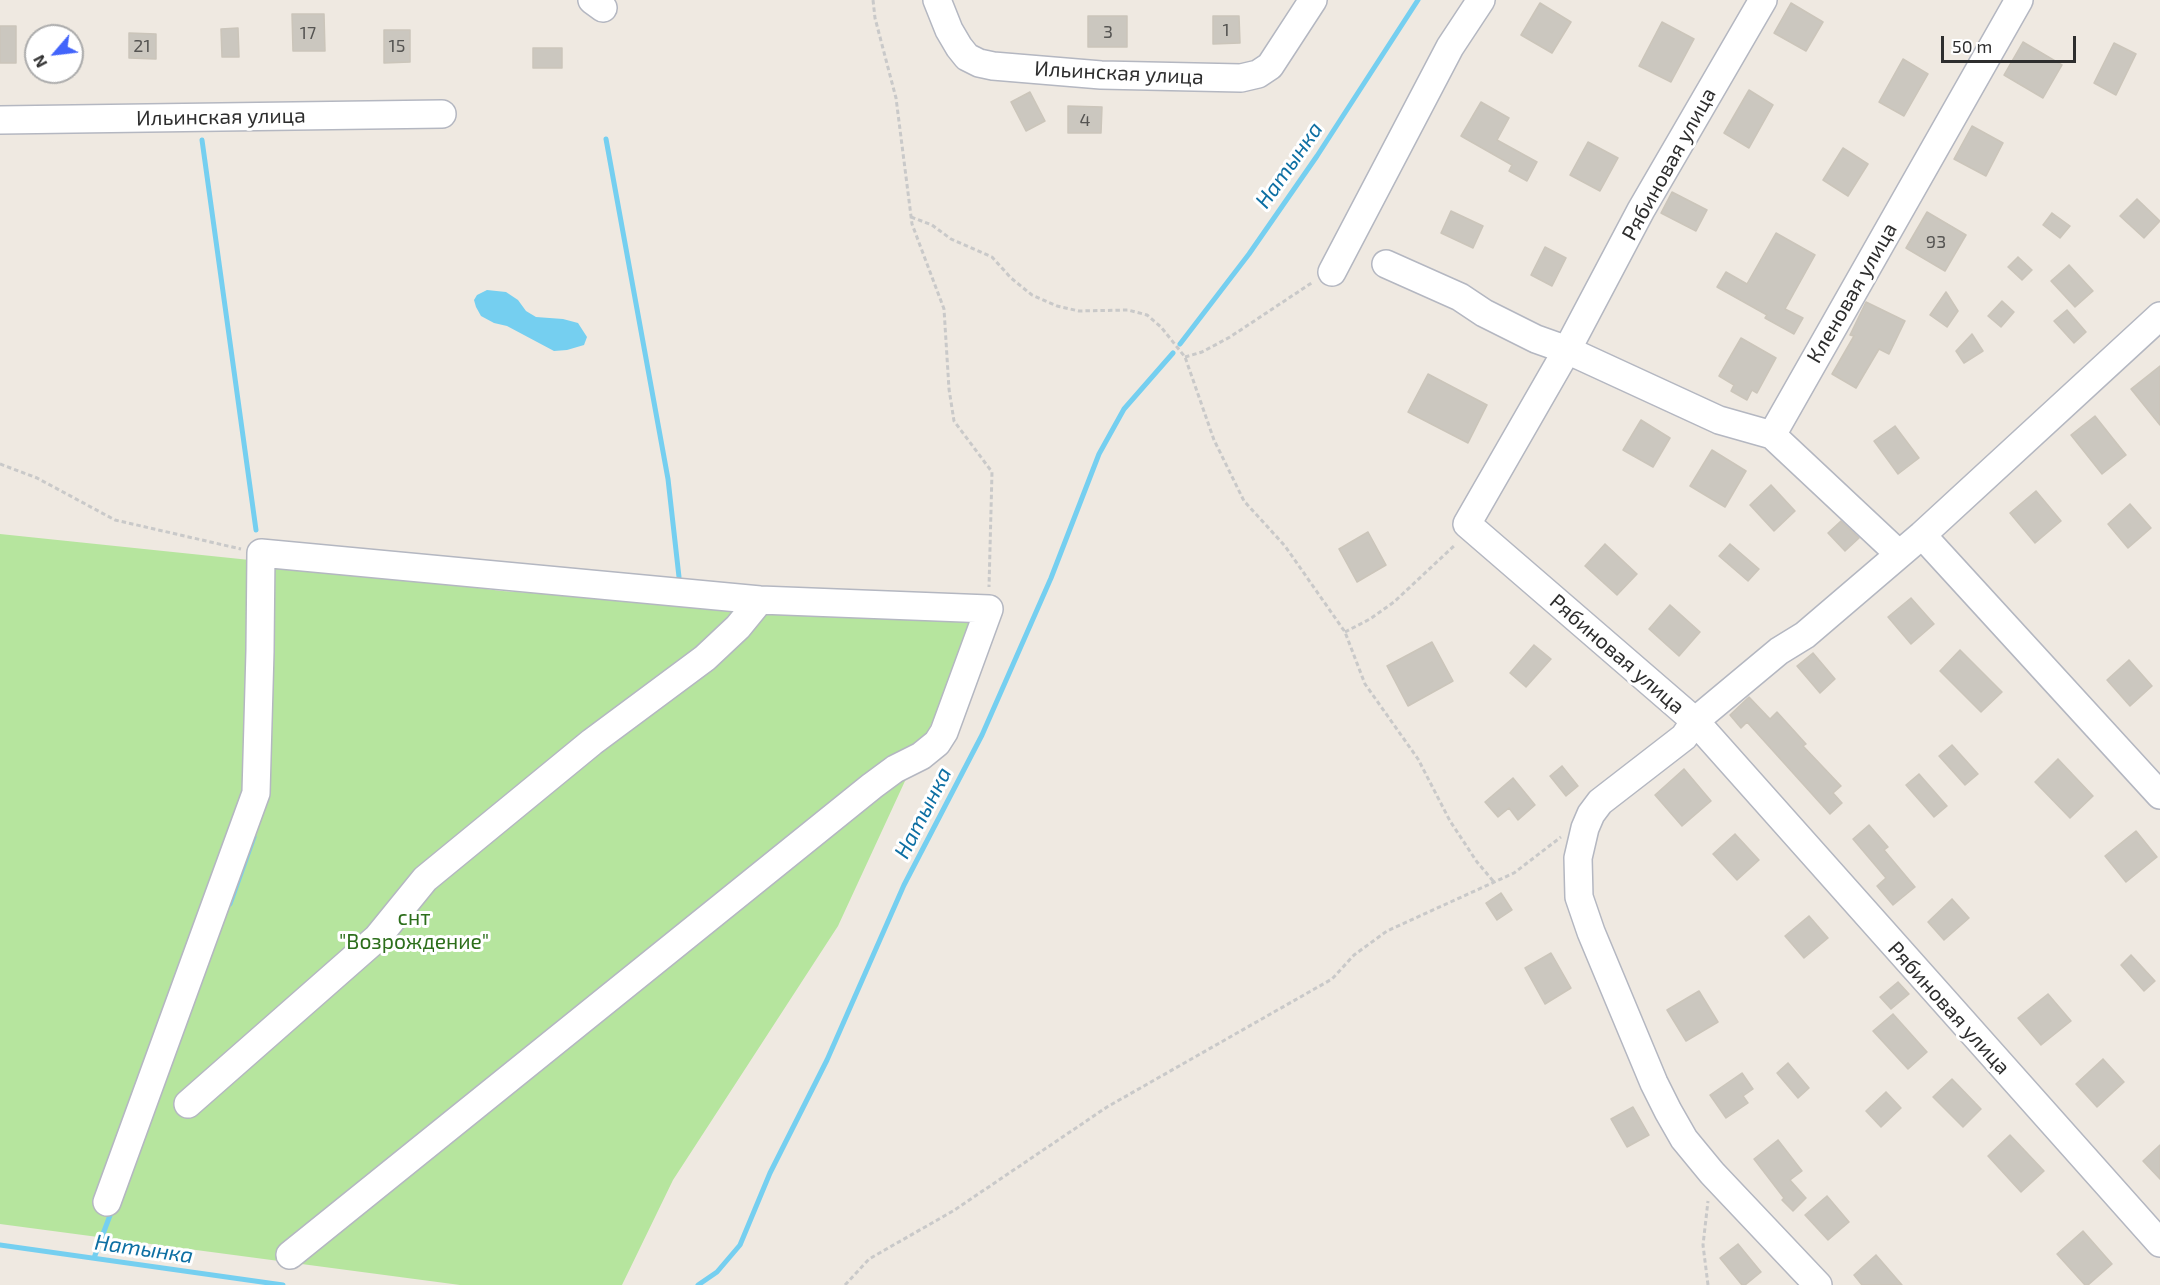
<!DOCTYPE html>
<meta charset="utf-8">
<style>
body{margin:0}
#map{position:relative;width:2160px;height:1285px;overflow:hidden;background:#efe9e1;font-family:"Exo 2",sans-serif}
canvas{display:block}
.north{position:absolute;left:24px;top:24px;width:60px;height:60px;box-sizing:border-box;background:#fff;border:2px solid #ababab;border-radius:50%;rotate:242deg;font-size:16px;font-weight:700;line-height:24px;text-align:center;color:#2e2e2e}
.north::after{content:'';display:block;margin:auto;width:21px;height:27px;background:#4264fb;clip-path:polygon(50% 0,100% 100%,50% 72%,0 100%)}
.scale{position:absolute;left:1941px;top:36px;width:135px;height:27px;box-sizing:border-box;border:3px solid #2e2e2e;border-top:0;padding-left:8px;font-size:18px;line-height:21px;white-space:nowrap;color:#2e2e2e;-webkit-text-stroke:4px #fff;paint-order:stroke}
</style>
<div id="map">
<canvas width="2160" height="1285"></canvas>
<div class="north">N</div>
<div class="scale">50 m</div>
</div>
<script>
const c = document.querySelector('canvas').getContext('2d');
c.lineJoin = 'round';
function fillPath(path, color) {
  c.fillStyle = color;
  c.fill(path, 'evenodd');
}
function poly(rows) {
  const path = new Path2D();
  for (const r of rows) {
    path.moveTo(r[0], r[1]);
    for (let i = 2; i < r.length; i += 2) path.lineTo(r[i], r[i + 1]);
  }
  return path;
}
function strokePath(path, color, width, dash) {
  c.strokeStyle = color;
  c.lineWidth = width;
  c.lineCap = dash ? 'butt' : 'round';
  c.setLineDash(dash || []);
  c.stroke(path);
}
function write(font, color, halo, rows, align = 'center') {
  c.font = font + ' "Exo 2",sans-serif';
  c.lineWidth = 6;
  c.setLineDash([]);
  c.textBaseline = 'middle';
  c.strokeStyle = halo;
  c.fillStyle = color;
  for (const [text, x, y, turn = 0] of rows) {
    c.save();
    c.translate(x, y);
    c.rotate((+turn || 0) * Math.PI / 180);
    c.textAlign = isNaN(turn) ? turn : align;
    if (halo) c.strokeText(text, 0, 0);
    c.fillText(text, 0, 0);
    c.restore();
  }
}
fillPath(poly([
 [0,534,269,562,502,591,978,623,838,926,673,1180,622,1285,460,1285,0,1224]
]), '#b6e59e');
fillPath(poly([
 [487,290,506,292,518,300,526,311,536,317,563,319,578,323,587,337,584,345,567,350,554,351,507,326,494,323,481,316,476,307,474,300,477,295]
]), '#75cff0');
strokePath(poly([
 [606,139,668,479,679,577],
 [202,140,256,530],
 [1180,344,1249,254,1317,156,1418,0],
 [230,904,254,837],
 [0,1245,283,1285],
 [94,1258,112,1210],
 [698,1285,717,1272,740,1245,770,1173,827,1060,904,885,982,735,1051,578,1099,454,1124,409,1173,353]
]), '#75cff0', 5);
const building = poly([
 [1540,3,1571,22,1552,53,1521,35,1540,3],
 [1791,3,1823,22,1806,51,1774,33,1791,3],
 [292,14,324,14,325,51,293,51,292,14],
 [1088,16,1127,16,1127,47,1088,47,1088,16],
 [1213,16,1239,16,1240,43,1213,44,1213,16],
 [1662,22,1694,39,1671,82,1639,66,1662,22],
 [0,26,16,26,16,63,0,63,0,26],
 [238,28,239,57,222,57,221,29,238,28],
 [384,30,410,30,410,62,384,63,384,30],
 [129,33,156,34,156,59,129,58,129,33],
 [2023,42,2062,65,2043,98,2004,75,2023,42],
 [2114,43,2136,54,2116,95,2094,83,2114,43],
 [533,48,562,48,562,68,533,68,533,48],
 [1903,59,1928,74,1904,116,1879,102,1903,59],
 [1749,90,1773,105,1749,148,1724,133,1749,90],
 [1030,92,1045,121,1026,131,1011,102,1030,92],
 [1481,102,1509,118,1497,140,1537,162,1527,181,1509,171,1512,165,1461,136,1481,102],
 [1068,106,1102,107,1101,133,1068,133,1068,106],
 [1972,126,2003,143,1986,176,1954,159,1972,126],
 [1588,142,1618,158,1600,191,1570,175,1588,142],
 [1843,148,1868,164,1848,196,1823,180,1843,148],
 [1672,192,1707,210,1696,231,1661,213,1672,192],
 [2137,199,2160,221,2144,238,2120,216,2137,199],
 [1451,211,1483,226,1473,248,1441,233,1451,211],
 [1927,212,1966,235,1945,271,1906,248,1927,212],
 [2052,213,2070,226,2060,238,2043,225,2052,213],
 [1776,233,1815,255,1785,309,1803,318,1794,334,1765,318,1767,315,1717,287,1726,272,1747,284,1776,233],
 [1545,247,1566,258,1552,286,1531,275,1545,247],
 [2018,257,2032,270,2022,280,2008,267,2018,257],
 [2069,265,2093,291,2075,307,2051,281,2069,265],
 [1946,292,1958,311,1947,327,1930,315,1946,292],
 [2002,301,2014,312,2001,327,1988,316,2002,301],
 [1866,302,1905,321,1889,354,1879,349,1856,388,1832,374,1854,336,1850,335,1866,302],
 [2067,310,2086,332,2074,343,2054,321,2067,310],
 [1972,334,1983,351,1964,363,1956,351,1972,334],
 [1741,338,1776,358,1757,393,1752,390,1747,400,1731,391,1734,385,1719,376,1741,338],
 [2160,366,2160,425,2131,389,2160,366],
 [1428,374,1487,405,1468,443,1408,412,1428,374],
 [2095,416,2126,455,2102,474,2071,435,2095,416],
 [1641,420,1670,438,1653,467,1623,450,1641,420],
 [1895,426,1919,458,1898,474,1874,441,1895,426],
 [1712,450,1746,471,1725,507,1690,486,1712,450],
 [1771,485,1795,511,1774,531,1750,505,1771,485],
 [2036,491,2061,521,2035,543,2010,513,2036,491],
 [2130,504,2151,528,2128,548,2108,524,2130,504],
 [1841,521,1859,538,1845,551,1828,533,1841,521],
 [1368,532,1386,565,1357,582,1339,549,1368,532],
 [1605,544,1637,574,1617,595,1585,566,1605,544],
 [1730,544,1759,569,1748,581,1719,556,1730,544],
 [1911,598,1934,624,1911,644,1888,617,1911,598],
 [1670,605,1700,632,1679,656,1649,629,1670,605],
 [1432,642,1453,681,1408,706,1387,666,1432,642],
 [1534,645,1551,659,1526,687,1510,673,1534,645],
 [1960,650,2002,692,1981,712,1940,671,1960,650],
 [1813,653,1835,679,1820,693,1797,666,1813,653],
 [2129,660,2152,686,2130,706,2107,680,2129,660],
 [1749,697,1770,719,1777,712,1806,744,1803,746,1841,786,1833,793,1842,803,1830,814,1747,722,1741,728,1730,715,1749,697],
 [1952,745,1978,774,1965,785,1939,756,1952,745],
 [2058,759,2093,796,2070,818,2035,782,2058,759],
 [1562,766,1578,786,1566,796,1550,776,1562,766],
 [1684,769,1711,801,1682,826,1655,795,1684,769],
 [1919,774,1947,806,1934,817,1906,785,1919,774],
 [1513,778,1535,805,1518,820,1509,808,1498,817,1485,802,1513,778],
 [1869,825,1888,847,1884,850,1915,887,1893,905,1877,886,1886,878,1853,839,1869,825],
 [2136,831,2157,857,2126,882,2105,856,2136,831],
 [1735,834,1759,860,1737,880,1713,854,1735,834],
 [1501,893,1512,910,1497,920,1486,903,1501,893],
 [1952,899,1969,918,1944,940,1928,922,1952,899],
 [1809,916,1828,938,1804,958,1785,936,1809,916],
 [1551,953,1571,988,1545,1004,1525,968,1551,953],
 [2131,955,2155,981,2144,991,2121,965,2131,955],
 [1898,982,1909,994,1891,1009,1880,997,1898,982],
 [1699,991,1718,1022,1686,1041,1667,1010,1699,991],
 [2048,994,2071,1021,2041,1045,2018,1018,2048,994],
 [1893,1014,1927,1052,1908,1069,1873,1031,1893,1014],
 [2103,1059,2124,1082,2097,1107,2076,1084,2103,1059],
 [1788,1063,1809,1088,1798,1098,1777,1073,1788,1063],
 [1742,1073,1753,1089,1743,1096,1748,1103,1726,1118,1710,1095,1742,1073],
 [1952,1079,1981,1109,1963,1127,1933,1097,1952,1079],
 [1886,1092,1901,1108,1881,1127,1866,1111,1886,1092],
 [1633,1107,1649,1135,1627,1147,1611,1119,1633,1107],
 [2010,1135,2044,1171,2021,1192,1988,1156,2010,1135],
 [1778,1140,1802,1171,1790,1180,1806,1198,1793,1211,1782,1200,1784,1198,1754,1159,1778,1140],
 [2160,1145,2160,1179,2143,1161,2160,1145],
 [1827,1196,1849,1222,1828,1240,1805,1215,1827,1196],
 [2083,1231,2112,1264,2088,1285,2085,1285,2057,1254,2083,1231],
 [1738,1244,1761,1272,1745,1285,1742,1285,1720,1258,1738,1244],
 [1876,1255,1902,1285,1862,1285,1854,1275,1876,1255]
]);
fillPath(building, '#cbc7bf');
strokePath(building, '#cbc5ba', 1.5);
const minor = poly([
 [592,0,603,8],
 [937,0,949,30,959,47,967,57,979,63,993,66,1101,75,1241,78,1258,74,1270,66,1313,0],
 [1763,0,1641,210,1567,350,1467,524,1695,721,2160,1243],
 [0,120,442,114],
 [1386,264,1460,297,1484,313,1536,339,1567,350,1719,420,1772,435],
 [1332,272,1450,47,1481,0],
 [1922,535,2160,795],
 [1899,554,1772,435,2019,0],
 [188,1104,377,938,425,879,592,742,705,658,738,627,760,600],
 [107,1202,256,793,260,651,261,553,760,600,989,609,944,732,937,743,921,756,895,769,872,786,290,1255],
 [1818,1285,1712,1173,1684,1139,1668,1111,1654,1083,1591,932,1579,897,1578,858,1585,828,1591,814,1600,802,1684,737,1695,721,1779,651,1805,635,1922,535,2160,316]
]);
strokePath(minor, '#b4b7c1', 30);
strokePath(poly([
 [873,0,875,18,896,98,912,224,944,309,949,389,954,421,992,472,989,587],
 [911,217,932,225,951,239,992,257,1011,278,1032,295,1057,306,1079,311,1128,310,1147,315,1161,327,1185,357,1214,440,1244,501,1285,546,1345,632,1365,684,1418,759,1450,821,1477,862,1494,882],
 [1185,357,1202,352,1230,337,1313,282],
 [0,464,37,478,115,520,241,549],
 [1345,632,1370,619,1394,602,1456,544],
 [845,1285,869,1259,953,1211,1107,1107,1332,979,1354,955,1387,931,1514,873,1561,837],
 [1708,1285,1703,1245,1708,1201]
]), '#c9c9c9', 3, [4.5, 3]);
strokePath(minor, '#fff', 27);
write('18px', '#555452', null, [
 ["1",1226,30],
 ["3",1108,32],
 ["17",308,33],
 ["21",142,46],
 ["15",397,46],
 ["4",1085,120],
 ["93",1936,242]
]);
write('21px', '#2e2e2e', '#fff', [
 ["Ильинская улица",1119,73,3],
 ["Ильинская улица",221,117,-1],
 ["Рябиновая улица",1669,164,-61],
 ["Кленовая улица",1852,293,-60],
 ["Рябиновая улица",1617,654,41],
 ["Рябиновая улица",1949,1008,48]
]);
write('21px', '#2c6e1b', '#fff', [
 ["снт",414,918],
 ["\"Возрождение\"",414,942]
]);
write('italic 22px', '#0d6fa3', '#fff', [
 ["Натынка",1289,165,-55],
 ["Натынка",923,813,-63],
 ["Натынка",144,1249,8]
]);
</script>
